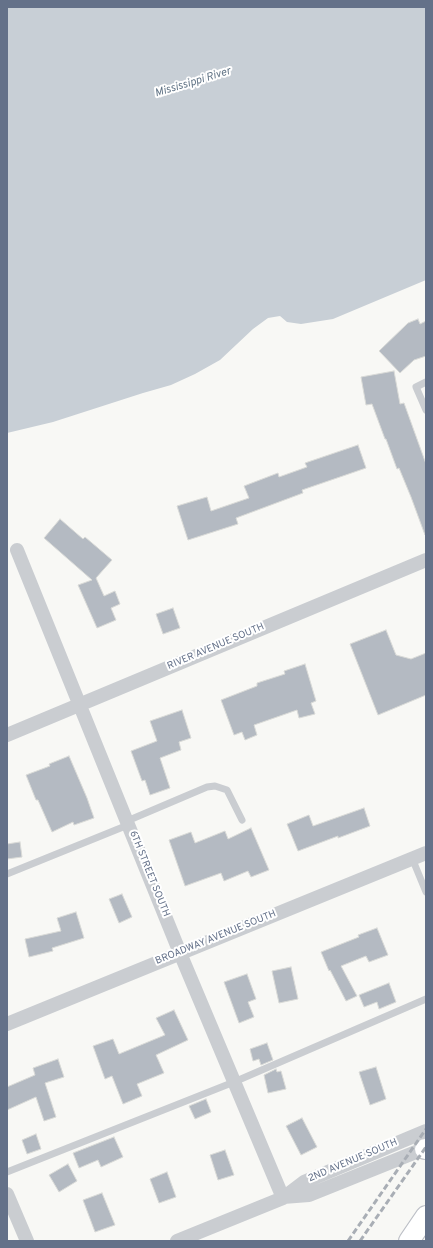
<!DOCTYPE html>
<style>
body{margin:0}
#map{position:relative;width:433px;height:1248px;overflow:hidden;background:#f8f8f5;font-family:Overpass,sans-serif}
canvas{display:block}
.frame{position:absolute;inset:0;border:8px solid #647189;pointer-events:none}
</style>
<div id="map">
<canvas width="433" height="1248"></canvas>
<div class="frame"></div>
</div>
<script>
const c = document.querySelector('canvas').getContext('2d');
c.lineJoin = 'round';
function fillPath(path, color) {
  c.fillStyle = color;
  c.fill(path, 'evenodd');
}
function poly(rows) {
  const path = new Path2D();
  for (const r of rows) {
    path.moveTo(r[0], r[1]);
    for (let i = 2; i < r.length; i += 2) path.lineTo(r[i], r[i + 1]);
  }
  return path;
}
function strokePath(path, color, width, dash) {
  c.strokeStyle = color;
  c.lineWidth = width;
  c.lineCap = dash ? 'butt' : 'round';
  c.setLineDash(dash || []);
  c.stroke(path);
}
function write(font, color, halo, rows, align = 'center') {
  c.font = font + ' Overpass,sans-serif';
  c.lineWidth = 4;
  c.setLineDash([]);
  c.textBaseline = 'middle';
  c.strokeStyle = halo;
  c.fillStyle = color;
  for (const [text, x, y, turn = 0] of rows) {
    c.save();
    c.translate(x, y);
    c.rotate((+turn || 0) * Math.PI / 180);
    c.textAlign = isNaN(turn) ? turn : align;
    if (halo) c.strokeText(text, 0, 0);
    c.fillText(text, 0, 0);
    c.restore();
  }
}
fillPath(poly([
 [7,7,426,7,426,280,333,319,301,324,287,322,280,316,268,318,253,329,220,360,195,374,171,385,143,393,53,422,7,433]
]), '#c8cfd6');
const building = poly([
 [418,319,420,324,426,321,426,356,414,360,400,373,379,351,408,323,418,319],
 [394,371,400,404,404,403,426,464,426,535,425,535,411,497,399,468,397,469,386,439,385,439,372,404,366,405,361,377,394,371],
 [358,445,366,468,302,490,303,493,236,518,238,524,188,540,177,506,207,497,211,511,249,498,244,486,278,473,279,477,307,467,305,463,358,445],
 [60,519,83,539,85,537,112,560,96,578,104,596,115,591,120,604,111,608,116,620,97,628,78,585,92,580,44,538,60,519],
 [173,608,180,628,163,634,156,614,173,608],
 [386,630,396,655,411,659,426,653,426,695,378,715,350,644,386,630],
 [305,664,316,701,311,703,315,714,299,718,297,710,254,725,257,735,245,740,242,732,234,735,221,700,257,686,257,683,285,674,284,671,305,664],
 [182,710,191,738,179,742,181,750,160,758,170,788,150,795,145,780,142,781,131,751,157,741,150,721,182,710],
 [69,756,87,798,94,818,74,825,73,822,52,832,38,800,36,800,26,775,50,766,49,764,69,756],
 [364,808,370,826,338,838,338,836,298,851,287,824,309,815,313,826,364,808],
 [251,828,269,870,251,877,248,871,224,881,221,873,185,886,169,840,191,832,195,843,225,831,228,839,251,828],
 [20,842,22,857,7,859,7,844,20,842],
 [122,894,132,917,119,923,109,899,122,894],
 [76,912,84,938,52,948,53,951,29,957,25,939,61,931,57,918,76,912],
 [377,928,388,955,369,962,366,956,341,966,357,996,346,1001,330,970,329,971,321,952,359,937,358,935,377,928],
 [291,967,298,999,279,1003,272,971,291,967],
 [247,974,256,999,248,1002,254,1017,239,1023,224,982,247,974],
 [389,983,396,1002,379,1009,377,1002,364,1007,359,995,389,983],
 [174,1010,188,1040,156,1055,164,1073,137,1084,142,1096,123,1104,112,1076,105,1079,93,1046,113,1039,119,1054,165,1035,156,1018,174,1010],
 [267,1043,273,1060,261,1065,259,1059,253,1061,250,1049,267,1043],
 [58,1059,64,1077,45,1083,56,1117,44,1121,36,1097,7,1110,7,1087,35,1075,33,1068,58,1059],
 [376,1067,386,1099,370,1105,359,1072,376,1067],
 [276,1069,277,1072,281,1071,286,1089,268,1093,264,1075,276,1069],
 [206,1099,211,1112,195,1119,189,1106,206,1099],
 [302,1118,317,1147,301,1155,286,1126,302,1118],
 [36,1134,41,1149,27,1154,22,1140,36,1134],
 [114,1137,123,1157,101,1167,98,1160,79,1168,73,1153,114,1137],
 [225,1150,234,1175,218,1180,210,1155,225,1150],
 [68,1164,77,1181,59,1192,49,1175,68,1164],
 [167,1172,176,1197,159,1203,150,1179,167,1172],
 [102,1193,115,1225,95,1232,83,1200,102,1193]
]);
fillPath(building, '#b4bac2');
strokePath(building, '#d9dad7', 1);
const secondary = poly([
 [425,1149,426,1149],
 [409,1241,426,1216]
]);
strokePath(secondary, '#bcbfc6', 22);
strokePath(poly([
 [426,382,416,387,426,410],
 [127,821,207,787,215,786,227,790,242,820],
 [412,858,426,892],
 [7,874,128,825],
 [7,1172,234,1082,426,999]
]), '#cacdd1', 7);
strokePath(poly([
 [17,550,180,953,283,1198],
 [7,735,426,560],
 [7,1024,426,853],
 [7,1194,27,1241],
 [283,1197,309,1195,426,1148],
 [177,1241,283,1198,304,1182,426,1131]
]), '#cacdd1', 14);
strokePath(secondary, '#fff', 20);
strokePath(poly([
 [348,1241,426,1129],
 [360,1241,426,1147]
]), '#a9aeb5', 3, [6, 3]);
write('10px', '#647189', '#fff', [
 ["RIVER AVENUE SOUTH",216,647,-23],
 ["6TH STREET SOUTH",149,874,68],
 ["BROADWAY AVENUE SOUTH",216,938,-22],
 ["2ND AVENUE SOUTH",353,1161,-23]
]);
write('italic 11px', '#607385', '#fff', [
 ["Mississippi River",193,83,-17]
]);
</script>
